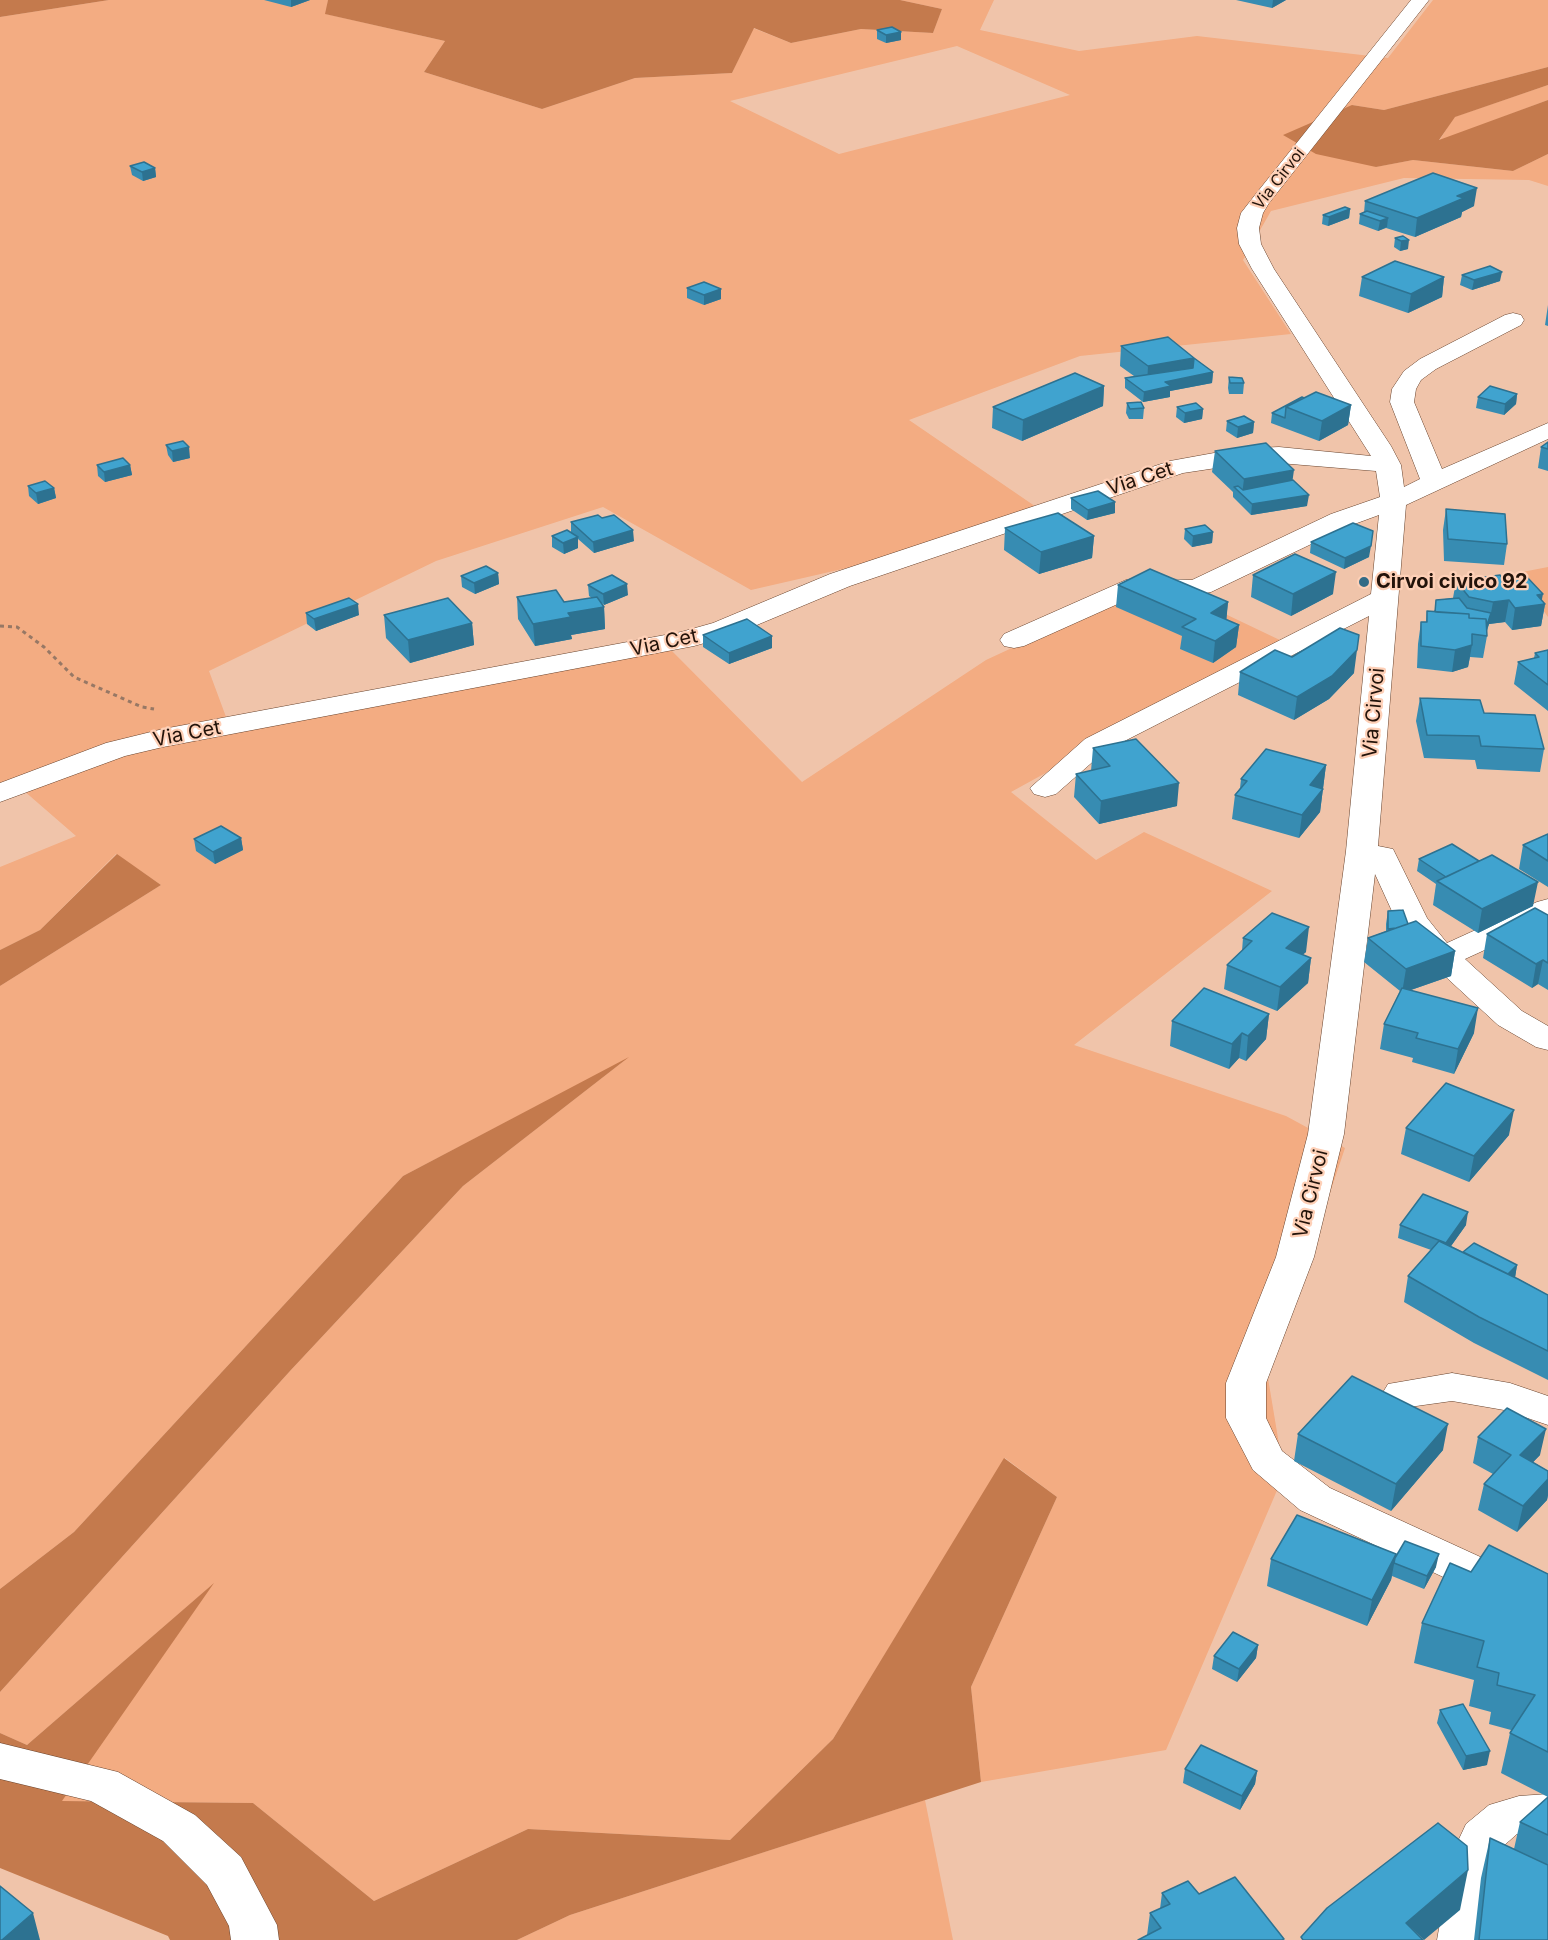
<!DOCTYPE html>
<style>
body{margin:0}
canvas{display:block;background:#f0c4aa}
</style>
<canvas width="1548" height="1940"></canvas>
<script>
const c = document.querySelector('canvas').getContext('2d');
c.lineJoin = 'round';
function fillPath(path, color) {
  c.fillStyle = color;
  c.fill(path, 'evenodd');
}
function poly(rows) {
  const path = new Path2D();
  for (const r of rows) {
    path.moveTo(r[0], r[1]);
    for (let i = 2; i < r.length; i += 2) path.lineTo(r[i], r[i + 1]);
  }
  return path;
}
function strokePath(path, color, width, dash) {
  c.strokeStyle = color;
  c.lineWidth = width;
  c.lineCap = dash ? 'butt' : 'round';
  c.setLineDash(dash || []);
  c.stroke(path);
}
function write(font, color, halo, rows, align = 'center') {
  c.font = font + ' Inter,sans-serif';
  c.lineWidth = 4.5;
  c.setLineDash([]);
  c.textBaseline = 'middle';
  c.strokeStyle = halo;
  c.fillStyle = color;
  for (const [text, x, y, turn = 0] of rows) {
    c.save();
    c.translate(x, y);
    c.rotate((+turn || 0) * Math.PI / 180);
    c.textAlign = isNaN(turn) ? turn : align;
    if (halo) c.strokeText(text, 0, 0);
    c.fillText(text, 0, 0);
    c.restore();
  }
}
fillPath(poly([
 [109,0,328,0,326,14,445,41,424,72,542,109,635,78,732,73,753,28,791,43,861,29,933,33,942,9,900,0,994,0,980,30,1079,51,1197,36,1388,58,1433,0,1548,0,1548,67,1384,110,1352,105,1375,167,1413,160,1513,171,1548,154,1548,186,1529,180,1404,178,1271,211,1243,260,1291,334,1080,356,909,420,1045,513,960,542,751,590,603,507,436,561,209,671,232,733,671,650,802,782,986,660,1156,581,1284,642,1011,792,1096,860,1144,832,1272,891,1074,1045,1286,1116,1345,1148,1268,1378,1284,1474,1166,1750,981,1782,971,1687,1057,1497,1005,1458,833,1739,730,1840,528,1829,374,1901,253,1803,61,1801,212,1585,27,1745,0,1733,0,1692,290,1371,463,1186,625,1060,403,1176,74,1532,0,1589,0,986,161,885,116,854,40,930,0,950,0,867,76,836,23,790,0,798,0,17],
 [957,46,1070,95,839,154,730,101],
 [1548,85,1548,100,1439,141,1454,117],
 [1548,567,1548,617,1517,573],
 [925,1800,953,1940,517,1940,570,1915]
]), '#f3ac82');
fillPath(poly([
 [0,0,109,0,0,17],
 [328,0,900,0,942,9,933,33,861,29,791,43,754,28,732,73,635,78,542,109,424,72,445,41,325,14],
 [1548,67,1548,85,1455,117,1439,140,1548,100,1548,154,1513,171,1413,160,1376,167,1316,154,1283,135,1352,105,1384,110],
 [117,854,161,885,0,986,0,950,40,930],
 [629,1057,463,1186,290,1371,0,1692,0,1589,74,1532,403,1176],
 [1004,1458,1057,1497,971,1687,981,1782,570,1915,517,1940,170,1940,168,1936,0,1868,0,1733,27,1745,214,1583,62,1801,253,1803,374,1901,528,1829,730,1840,833,1739]
]), '#c47a4d');
const minor = poly([
 [1411,0,1429,0,1269,203,1263,213,1259,228,1261,244,1274,269,1391,446,1401,465,1404,487,1420,479,1390,402,1392,389,1404,371,1420,359,1505,315,1513,313,1521,315,1524,320,1521,325,1436,369,1421,380,1416,389,1414,402,1442,469,1548,423,1548,439,1406,505,1378,846,1393,849,1427,918,1447,943,1537,902,1548,899,1548,921,1465,959,1522,1011,1548,1026,1548,1050,1536,1047,1498,1025,1422,955,1396,920,1375,874,1344,1134,1314,1257,1266,1383,1266,1418,1282,1451,1330,1488,1548,1588,1548,1623,1533,1619,1300,1510,1253,1470,1226,1418,1226,1383,1276,1257,1308,1134,1346,851,1369,616,1105,751,1056,794,1045,797,1034,794,1030,788,1085,739,1371,594,1379,515,1349,526,1211,592,1192,596,1140,594,1024,646,1014,648,1004,646,1000,640,1004,634,1126,580,1136,578,1192,580,1331,514,1380,497,1376,471,1279,463,1236,465,1183,473,850,586,733,635,694,646,163,747,125,756,0,802,0,783,106,743,163,729,681,632,713,623,830,574,1170,461,1236,449,1279,447,1371,456,1252,269,1239,244,1237,228,1241,213,1255,195,1411,0],
 [1452,1373,1510,1383,1548,1396,1548,1425,1504,1410,1452,1401,1402,1408,1388,1404,1382,1394,1388,1384,1452,1373],
 [0,1743,118,1772,195,1815,241,1857,277,1925,279,1940,231,1940,229,1926,207,1885,163,1841,91,1801,0,1779,0,1743],
 [1548,1794,1548,1832,1517,1834,1500,1849,1485,1940,1437,1940,1452,1854,1466,1824,1489,1805,1519,1796,1548,1794]
]);
strokePath(minor, '#68432d', 1);
strokePath(poly([
 [0,626,17,627,44,647,74,677,142,707,154,709]
]), '#977865', 3, [4, 4]);
fillPath(minor, '#fff');
fillPath(poly([
 [264,0,310,0,291,7],
 [1236,0,1286,0,1272,8],
 [877,30,901,40,886,43,877,39],
 [130,166,155,168,156,177,143,181,132,175],
 [1365,201,1474,206,1462,212,1461,217,1415,237,1386,228,1378,231,1359,224,1360,214,1364,213],
 [1350,209,1349,218,1328,226,1322,224,1323,215],
 [1403,236,1408,249,1400,251,1394,247,1395,238],
 [1462,275,1500,281,1472,290,1460,285],
 [1362,277,1444,277,1442,297,1408,313,1359,296],
 [687,288,721,289,721,299,704,305,687,298],
 [1548,305,1548,326,1545,325],
 [1121,346,1213,372,1212,383,1170,391,1170,397,1143,402,1125,388,1125,378,1134,376,1120,366],
 [1229,377,1244,383,1243,394,1229,394,1228,388],
 [1104,386,1103,406,1022,441,992,428,993,407],
 [1517,394,1516,404,1504,415,1476,408,1478,397],
 [1302,397,1351,405,1348,425,1319,441,1271,423,1272,413],
 [1127,403,1144,408,1143,419,1129,419,1126,413],
 [1177,407,1203,409,1202,419,1184,423,1176,417],
 [1227,421,1254,422,1253,433,1237,438,1226,431],
 [1548,442,1548,471,1538,468,1541,447],
 [166,445,190,458,173,462,168,455],
 [1215,451,1293,480,1307,506,1251,515,1233,497,1233,492,1212,472],
 [97,465,130,465,132,475,105,482,98,476],
 [28,486,54,488,56,498,38,504,29,496],
 [1071,498,1115,502,1115,513,1087,520,1071,509],
 [1446,509,1507,544,1504,565,1444,561,1443,530],
 [571,522,634,541,594,553,578,539,578,548,564,554,552,547,552,536,571,533],
 [1005,528,1094,536,1092,558,1039,574,1004,550],
 [1185,529,1213,532,1212,543,1192,547,1184,539],
 [1311,542,1369,557,1344,569,1310,553],
 [498,573,499,584,475,594,462,587,461,576],
 [1253,575,1333,594,1291,616,1251,597],
 [1503,579,1542,601,1545,604,1541,626,1512,630,1505,622,1489,624,1487,631,1487,636,1483,658,1470,657,1468,667,1452,672,1417,668,1418,644,1421,622,1426,622,1427,611,1435,611,1436,600,1453,598,1456,581],
 [588,585,628,595,604,605,602,603,604,607,605,629,571,635,572,639,535,646,518,619,517,597,564,602,592,598,589,596],
 [1118,585,1228,602,1226,620,1239,625,1236,647,1213,663,1180,649,1182,636,1116,607],
 [306,613,359,615,316,631,307,624],
 [384,615,472,623,474,645,410,663,386,638],
 [703,635,772,648,729,664,703,647],
 [1548,650,1548,711,1514,684,1518,662,1534,658,1535,653],
 [1292,657,1354,673,1329,699,1294,720,1238,695,1240,672],
 [1420,698,1484,713,1544,749,1540,772,1477,769,1475,760,1424,758,1416,721],
 [1093,748,1177,806,1099,824,1074,797,1076,774,1091,771],
 [1326,765,1320,812,1299,838,1232,819,1235,795,1240,788,1241,779],
 [1548,834,1548,887,1519,869,1523,845],
 [241,838,243,850,215,864,196,851,194,839],
 [1419,859,1479,861,1533,906,1478,933,1433,905,1436,884,1417,871],
 [1388,911,1455,951,1451,976,1411,990,1474,1033,1454,1074,1412,1062,1413,1058,1380,1049,1384,1024,1400,991,1364,962,1368,938,1386,931,1386,924],
 [1548,915,1548,990,1538,984,1532,988,1483,958,1487,934],
 [1243,938,1306,952,1302,955,1311,958,1308,983,1277,1011,1224,989,1227,965,1242,951],
 [1269,1014,1266,1039,1246,1061,1239,1058,1229,1069,1170,1046,1172,1021],
 [1406,1128,1509,1135,1469,1182,1401,1154],
 [1400,1225,1466,1225,1451,1246,1463,1252,1517,1265,1515,1277,1548,1295,1548,1380,1474,1343,1404,1302,1408,1276,1431,1250,1398,1238],
 [1298,1434,1443,1450,1391,1511,1294,1461],
 [1478,1437,1540,1455,1533,1462,1548,1471,1548,1495,1547,1500,1517,1532,1478,1510,1484,1484,1493,1474,1473,1463],
 [1395,1558,1436,1567,1424,1589,1392,1576,1391,1580,1367,1626,1267,1586,1271,1559],
 [1471,1572,1548,1574,1548,1797,1501,1773,1510,1733,1511,1730,1489,1724,1491,1712,1469,1706,1474,1680,1414,1663,1422,1623],
 [1258,1645,1256,1658,1237,1682,1212,1669,1214,1656],
 [1440,1710,1487,1765,1463,1770,1437,1723],
 [1185,1769,1257,1771,1255,1784,1240,1810,1183,1783],
 [1548,1797,1548,1940,1474,1940,1481,1878,1490,1838,1514,1849,1520,1822],
 [1162,1893,1199,1894,1284,1939,1147,1935,1150,1913,1160,1909]
]), '#378cb2');
fillPath(poly([
 [291,0,310,0,291,7],
 [1273,0,1286,0,1272,8],
 [901,32,901,40,886,43,886,35],
 [155,168,156,177,143,181,142,172],
 [1477,188,1474,206,1462,212,1461,217,1415,237,1417,218,1457,196],
 [1350,209,1349,218,1328,226,1329,217],
 [1388,218,1387,227,1378,231,1380,221],
 [1409,240,1408,249,1400,251,1401,241],
 [1502,272,1500,281,1472,290,1474,280],
 [1444,277,1442,297,1408,313,1411,294],
 [721,289,721,299,704,305,704,295],
 [1194,358,1213,372,1212,383,1170,391,1170,397,1143,402,1144,392,1147,386,1148,366],
 [1104,386,1103,406,1022,441,1023,420],
 [1517,394,1516,404,1504,415,1505,404],
 [1351,405,1348,425,1319,441,1322,421],
 [1203,409,1202,419,1184,423,1185,413],
 [1254,422,1253,433,1237,438,1238,427],
 [189,447,190,458,173,462,172,451],
 [130,465,132,475,105,482,104,472],
 [1294,470,1291,491,1242,495,1244,479],
 [54,488,56,498,38,504,36,493],
 [1309,495,1307,506,1251,515,1252,504],
 [1115,502,1115,513,1087,520,1088,510],
 [633,530,634,541,594,553,593,542],
 [1213,532,1212,543,1192,547,1193,536],
 [1094,536,1092,558,1039,574,1041,552],
 [578,537,578,548,564,554,563,543],
 [1371,546,1369,557,1344,569,1345,558],
 [1336,572,1333,594,1291,616,1293,594],
 [498,573,499,584,475,594,474,583],
 [627,584,628,595,604,605,603,594],
 [1543,594,1541,604,1545,604,1541,626,1512,630,1515,608,1537,595],
 [1509,600,1505,622,1489,624,1485,635,1485,630,1491,613,1493,602],
 [1228,602,1226,624,1211,613],
 [358,604,359,615,316,631,314,619],
 [604,607,605,629,571,635,572,639,535,646,533,624,568,613],
 [472,623,474,645,410,663,408,640],
 [1239,625,1236,647,1213,663,1215,641],
 [772,636,772,648,729,664,729,653],
 [1472,645,1468,667,1452,672,1455,650],
 [1357,650,1354,673,1329,699,1294,720,1297,697],
 [1326,765,1320,812,1299,838,1302,815,1310,785],
 [1179,783,1177,806,1099,824,1101,801],
 [241,838,243,850,215,864,213,852],
 [1538,882,1533,906,1478,933,1482,909],
 [1309,927,1306,952,1283,972,1286,948],
 [1455,951,1451,976,1402,993,1406,969],
 [1311,958,1308,983,1277,1011,1280,987],
 [1543,960,1538,984,1532,988,1536,964],
 [1478,1008,1474,1033,1454,1074,1458,1049],
 [1269,1014,1266,1039,1246,1061,1248,1036],
 [1242,1033,1239,1058,1229,1069,1232,1044],
 [1514,1110,1509,1135,1469,1182,1474,1156],
 [1468,1212,1466,1225,1444,1256,1446,1243],
 [1517,1265,1515,1278,1500,1281],
 [1448,1424,1443,1450,1391,1511,1396,1484],
 [1546,1429,1540,1455,1514,1482,1520,1455],
 [1548,1479,1548,1495,1547,1500,1517,1532,1523,1506],
 [1396,1554,1391,1580,1367,1626,1372,1600],
 [1439,1554,1436,1567,1424,1589,1427,1576],
 [1258,1645,1256,1658,1237,1682,1239,1669],
 [1490,1751,1487,1765,1463,1770,1466,1756],
 [1257,1771,1255,1784,1240,1810,1242,1796],
 [1468,1870,1460,1910,1424,1940,1406,1923],
 [33,1913,40,1940,2,1940]
]), '#2d7291');
const building = poly([
 [892,27,901,32,886,35,877,30,892,27],
 [144,162,155,168,142,172,130,166,144,162],
 [1433,173,1477,188,1457,196,1464,198,1417,218,1365,201,1433,173],
 [1345,207,1350,209,1329,217,1323,215,1345,207],
 [1367,211,1388,218,1380,221,1360,214,1367,211],
 [1403,236,1409,240,1401,241,1395,238,1403,236],
 [1395,261,1444,277,1411,294,1362,277,1395,261],
 [1490,266,1502,272,1474,280,1462,275,1490,266],
 [704,282,721,289,704,295,687,288,704,282],
 [1168,337,1194,358,1148,366,1121,346,1168,337],
 [1194,358,1213,372,1165,382,1171,386,1144,392,1125,378,1193,368,1194,358],
 [1075,373,1104,386,1023,420,993,407,1075,373],
 [1229,377,1242,378,1244,383,1230,383,1229,377],
 [1490,386,1517,394,1505,404,1478,397,1490,386],
 [1316,392,1351,405,1322,421,1286,407,1316,392],
 [1302,397,1304,398,1286,407,1285,418,1272,413,1302,397],
 [1141,402,1144,408,1130,409,1127,403,1141,402],
 [1196,403,1203,409,1185,413,1177,407,1196,403],
 [1244,416,1254,422,1238,427,1227,421,1244,416],
 [183,441,189,447,172,451,166,445,183,441],
 [1548,442,1548,449,1541,447,1548,442],
 [1266,443,1294,470,1244,479,1215,451,1266,443],
 [123,458,130,465,104,472,97,465,123,458],
 [1293,480,1309,495,1252,504,1234,487,1238,486,1243,490,1293,480],
 [45,481,54,488,36,493,28,486,45,481],
 [1098,491,1115,502,1088,510,1071,498,1098,491],
 [1446,509,1505,514,1507,544,1448,539,1446,509],
 [1058,513,1094,536,1041,552,1005,528,1058,513],
 [598,515,602,518,614,515,633,530,593,542,571,522,598,515],
 [1353,523,1373,531,1371,546,1345,558,1311,542,1353,523],
 [1205,525,1213,532,1193,536,1185,529,1205,525],
 [567,530,578,537,563,543,552,536,567,530],
 [1295,554,1336,572,1293,594,1253,575,1295,554],
 [486,566,498,573,474,583,461,576,486,566],
 [1150,569,1228,602,1211,613,1239,625,1215,641,1182,627,1196,619,1118,585,1150,569],
 [612,575,627,584,603,594,588,585,612,575],
 [1500,575,1503,579,1526,576,1543,594,1537,595,1545,604,1515,608,1509,600,1493,602,1469,597,1456,581,1500,575],
 [556,590,564,602,597,597,604,607,568,613,571,617,533,624,517,597,556,590],
 [349,598,358,604,314,619,306,613,349,598],
 [448,598,472,623,408,640,384,615,448,598],
 [1459,598,1467,608,1491,613,1487,625,1486,619,1469,618,1469,614,1435,612,1436,600,1459,598],
 [1427,611,1469,614,1469,618,1486,619,1487,636,1472,634,1472,645,1455,650,1421,646,1421,622,1427,622,1427,611],
 [747,619,772,636,729,653,703,635,747,619],
 [1340,628,1359,635,1357,650,1332,676,1297,697,1240,672,1275,650,1292,657,1340,628],
 [1548,650,1548,685,1518,662,1539,657,1535,653,1548,650],
 [1420,698,1480,700,1484,713,1535,715,1544,749,1481,746,1479,736,1427,735,1420,698],
 [1136,739,1179,783,1101,801,1076,774,1110,766,1093,748,1136,739],
 [1266,749,1326,765,1310,785,1323,789,1302,815,1235,795,1247,781,1241,779,1266,749],
 [221,826,241,838,213,852,194,839,221,826],
 [1548,834,1548,861,1523,845,1548,834],
 [1452,844,1479,861,1446,877,1419,859,1452,844],
 [1492,855,1538,882,1482,909,1437,881,1492,855],
 [1535,908,1548,915,1548,963,1543,960,1536,964,1487,934,1535,908],
 [1403,910,1408,924,1396,928,1388,929,1388,911,1403,910],
 [1272,913,1309,927,1286,948,1311,958,1280,987,1227,965,1252,941,1243,938,1272,913],
 [1416,921,1455,951,1406,969,1368,938,1416,921],
 [1204,988,1269,1014,1248,1036,1242,1033,1232,1044,1172,1021,1204,988],
 [1402,988,1478,1008,1458,1049,1416,1038,1418,1033,1384,1024,1402,988],
 [1446,1083,1514,1110,1474,1156,1406,1128,1446,1083],
 [1423,1194,1468,1212,1446,1243,1400,1225,1423,1194],
 [1439,1241,1518,1279,1548,1295,1548,1351,1479,1317,1408,1276,1439,1241],
 [1474,1243,1517,1265,1508,1274,1463,1252,1474,1243],
 [1352,1376,1448,1424,1396,1484,1298,1434,1352,1376],
 [1507,1408,1546,1429,1520,1455,1548,1471,1548,1479,1523,1506,1484,1484,1511,1455,1478,1437,1507,1408],
 [1297,1515,1396,1554,1372,1600,1271,1559,1297,1515],
 [1405,1541,1439,1554,1427,1576,1394,1563,1395,1558,1405,1541],
 [1489,1545,1548,1574,1548,1752,1510,1733,1535,1695,1497,1685,1499,1673,1477,1667,1484,1641,1422,1623,1450,1563,1471,1572,1489,1545],
 [1233,1632,1258,1645,1239,1669,1214,1656,1233,1632],
 [1463,1704,1490,1751,1466,1756,1440,1710,1463,1704],
 [1201,1745,1257,1771,1242,1796,1185,1769,1201,1745],
 [1548,1797,1548,1835,1520,1822,1548,1797],
 [1438,1823,1467,1846,1468,1870,1406,1923,1423,1940,1303,1940,1301,1937,1327,1908,1438,1823],
 [1490,1838,1548,1865,1548,1940,1479,1940,1490,1838],
 [1235,1877,1284,1939,1282,1940,1138,1940,1161,1928,1150,1913,1170,1904,1162,1893,1188,1881,1199,1894,1235,1877],
 [0,1886,33,1913,2,1940,0,1940,0,1886]
]);
fillPath(building, '#40a3cf');
strokePath(building, '#2d7291', 1.5);
for (const [x, y, r, color] of [
 [1364,582,6,"#336b86"]
]) {
  const dot = new Path2D();
  dot.arc(x, y, r, 0, 2 * Math.PI);
  c.fillStyle = color;
  c.fill(dot);
  strokePath(dot, '#fed0b7', 2);
}
write('16px', '#23130a', '#fed0b7', [
 ["Via Cirvoi",1279,179,-52]
]);
write('20px', '#23130a', '#fed0b7', [
 ["Via Cet",1140,479,-18],
 ["Via Cet",664,643,-12],
 ["Via Cirvoi",1374,713,-85],
 ["Via Cet",187,734,-11],
 ["Via Cirvoi",1311,1194,-76]
]);
write('bold 20px', '#23130a', '#fed0b7', [
 ["Cirvoi civico 92",1376,582]
], 'left');
</script>
